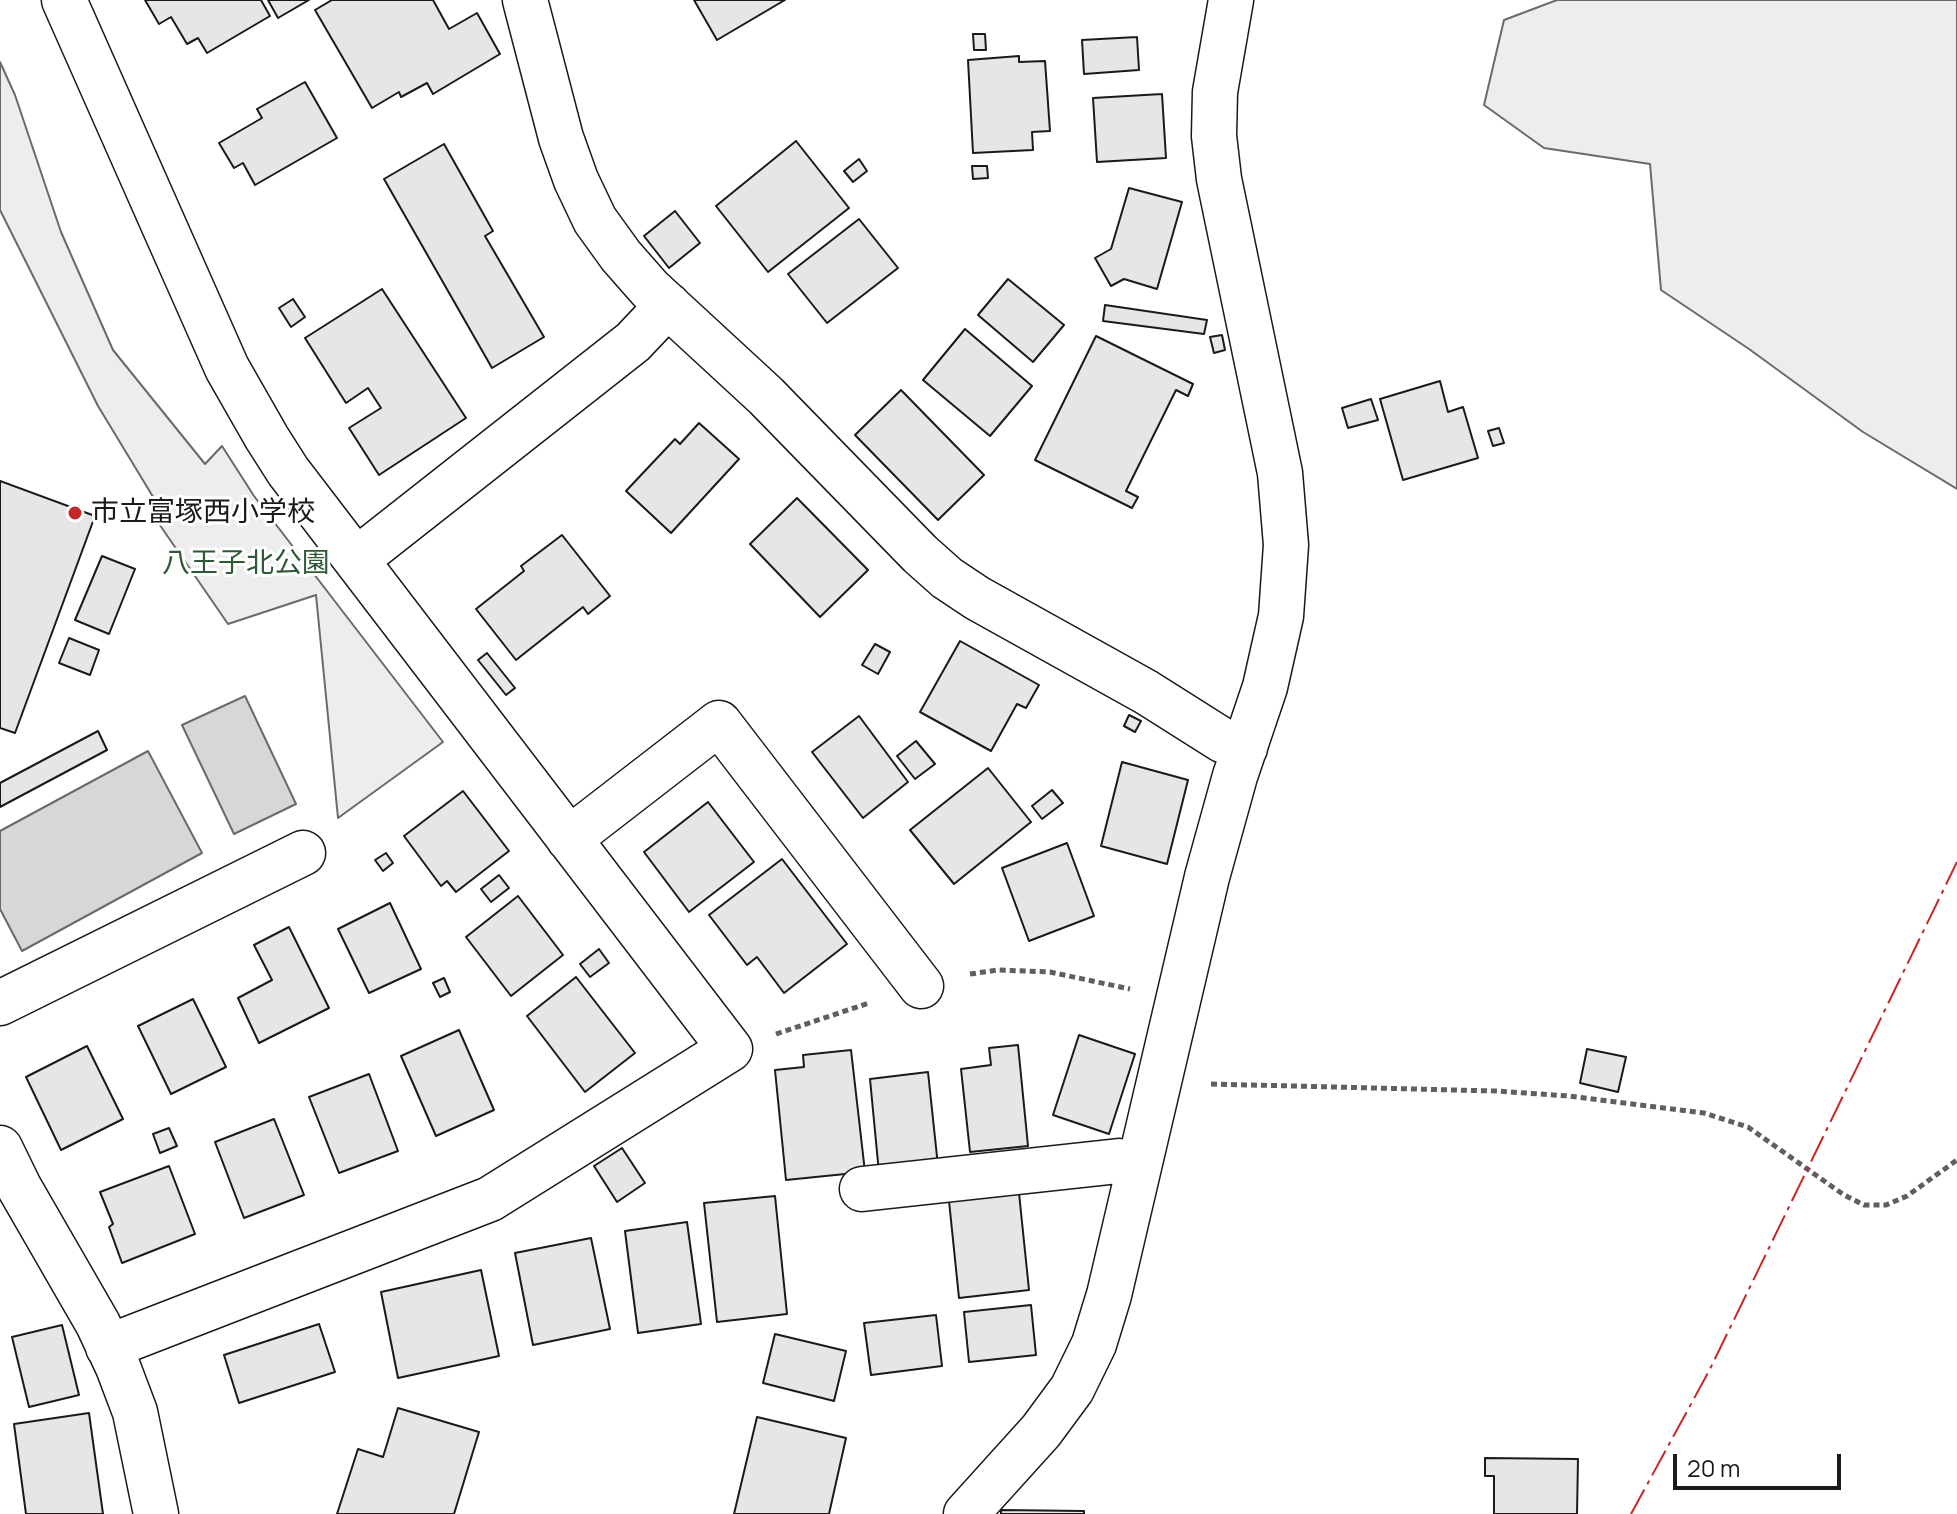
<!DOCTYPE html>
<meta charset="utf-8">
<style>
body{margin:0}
#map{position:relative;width:1957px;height:1514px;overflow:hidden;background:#fff;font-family:Manrope,sans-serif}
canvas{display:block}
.scale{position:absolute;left:1673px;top:1454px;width:168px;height:36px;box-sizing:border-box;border:4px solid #1a1a1a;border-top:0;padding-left:10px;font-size:24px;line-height:28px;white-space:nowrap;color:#1a1a1a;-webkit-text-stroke:6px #fff;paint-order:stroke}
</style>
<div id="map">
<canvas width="1957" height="1514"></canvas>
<div class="scale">20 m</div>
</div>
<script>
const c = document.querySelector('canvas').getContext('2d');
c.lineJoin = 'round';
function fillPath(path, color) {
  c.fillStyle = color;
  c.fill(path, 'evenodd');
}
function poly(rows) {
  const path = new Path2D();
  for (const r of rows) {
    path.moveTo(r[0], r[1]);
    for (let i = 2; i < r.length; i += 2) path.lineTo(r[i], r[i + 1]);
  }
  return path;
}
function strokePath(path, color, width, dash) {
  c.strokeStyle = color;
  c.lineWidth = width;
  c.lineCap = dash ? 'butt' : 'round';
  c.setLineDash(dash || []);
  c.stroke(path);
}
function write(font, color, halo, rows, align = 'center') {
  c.font = font + ' Manrope,"Noto Sans JP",sans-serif';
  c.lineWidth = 6;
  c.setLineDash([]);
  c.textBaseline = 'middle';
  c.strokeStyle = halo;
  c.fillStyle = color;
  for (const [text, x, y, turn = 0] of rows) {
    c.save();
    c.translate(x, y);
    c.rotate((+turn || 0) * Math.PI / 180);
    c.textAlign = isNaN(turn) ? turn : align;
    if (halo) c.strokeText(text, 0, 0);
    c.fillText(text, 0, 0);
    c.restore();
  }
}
const built = poly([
 [1557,0,1957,0,1957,489,1863,432,1749,349,1661,290,1650,164,1544,148,1484,105,1504,20,1557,0],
 [0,62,15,95,61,232,113,350,205,464,222,446,254,496,443,742,338,818,316,595,228,624,155,518,161,510,98,406,0,210,0,62]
]);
fillPath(built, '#ededed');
strokePath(built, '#6a6a6a', 2);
const water = poly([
 [245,696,296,804,234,834,182,725,245,696],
 [148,751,202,853,22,951,0,909,0,831,148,751]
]);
fillPath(water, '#d7d7d7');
strokePath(water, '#6a6a6a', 2);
const building = poly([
 [145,0,261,0,270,16,207,53,198,38,187,44,171,17,159,24,145,0],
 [268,0,309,0,278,18,268,0],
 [332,0,433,0,449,29,477,13,500,54,433,94,427,83,401,97,399,92,372,108,315,10,332,0],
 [694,0,785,0,717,40,694,0],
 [973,34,985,34,986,50,974,50,973,34],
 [1137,37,1139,70,1084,74,1082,40,1137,37],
 [1019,56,1019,62,1045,61,1050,131,1032,132,1033,150,973,153,968,60,1019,56],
 [305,82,337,138,255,185,243,163,234,168,219,143,262,118,257,109,305,82],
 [1162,94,1166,158,1097,162,1093,98,1162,94],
 [796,141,849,208,768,272,716,206,796,141],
 [444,144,493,231,485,236,544,337,492,368,384,179,444,144],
 [859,159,867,171,853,182,844,171,859,159],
 [972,166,987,166,988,178,973,179,972,166],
 [1129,188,1182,202,1157,289,1124,279,1111,286,1095,258,1111,249,1129,188],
 [675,211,700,243,669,268,644,236,675,211],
 [859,219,898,268,827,323,788,274,859,219],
 [1008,279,1064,325,1033,362,978,315,1008,279],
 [382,289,466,418,379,475,349,428,381,408,368,388,346,403,305,338,382,289],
 [293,299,305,317,291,327,279,308,293,299],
 [1105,305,1207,320,1204,334,1103,321,1105,305],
 [965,329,1032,386,990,436,923,380,965,329],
 [1222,335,1225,350,1214,353,1210,337,1222,335],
 [1096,336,1193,384,1188,396,1176,390,1126,491,1138,497,1132,508,1035,460,1096,336],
 [1440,381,1448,412,1463,407,1478,458,1403,480,1380,399,1440,381],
 [901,390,984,475,938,520,855,435,901,390],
 [1371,399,1378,420,1348,428,1342,408,1371,399],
 [699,423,739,459,671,533,626,491,675,439,680,444,699,423],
 [1499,428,1504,443,1493,446,1488,431,1499,428],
 [0,481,95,516,15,733,0,728,0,481],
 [797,498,868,570,820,617,750,544,797,498],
 [562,535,610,596,588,614,583,607,516,660,476,609,524,571,521,566,562,535],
 [102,556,135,569,109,634,75,620,102,556],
 [69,638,99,650,90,675,59,663,69,638],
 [960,641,1039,685,1026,708,1017,704,991,751,920,712,960,641],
 [875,644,890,652,878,674,862,665,875,644],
 [487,653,515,688,506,695,478,660,487,653],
 [1129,715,1141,721,1135,732,1124,726,1129,715],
 [859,716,908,782,863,818,812,752,859,716],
 [98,731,107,750,0,807,0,783,98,731],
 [916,741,935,764,915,779,897,756,916,741],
 [1122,762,1188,780,1167,864,1101,846,1122,762],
 [988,768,1031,822,954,884,910,830,988,768],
 [1052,790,1063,803,1042,819,1032,806,1052,790],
 [463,791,509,851,456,892,447,881,441,886,404,836,463,791],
 [708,802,754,862,689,912,644,852,708,802],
 [1067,843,1094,916,1029,941,1002,868,1067,843],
 [386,853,393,863,383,871,375,860,386,853],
 [782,859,847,944,784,993,757,957,747,965,709,915,782,859],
 [499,875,509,888,491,902,481,889,499,875],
 [518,896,563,955,511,996,466,937,518,896],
 [390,903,421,969,369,993,338,929,390,903],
 [289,927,329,1008,259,1043,238,998,272,980,254,945,289,927],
 [599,949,609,963,590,977,580,964,599,949],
 [576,977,635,1053,585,1092,527,1016,576,977],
 [444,978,450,992,440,997,433,983,444,978],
 [193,999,226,1067,171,1094,138,1026,193,999],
 [459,1030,494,1110,436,1136,401,1056,459,1030],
 [1079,1035,1135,1054,1109,1134,1053,1115,1079,1035],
 [1018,1045,1028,1146,970,1152,961,1069,991,1065,989,1048,1018,1045],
 [87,1046,123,1119,61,1150,26,1077,87,1046],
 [1587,1049,1626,1057,1618,1092,1580,1083,1587,1049],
 [851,1050,865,1172,786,1180,775,1070,804,1067,803,1055,851,1050],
 [928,1072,938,1166,879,1173,870,1079,928,1072],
 [369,1074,398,1151,339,1173,309,1097,369,1074],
 [274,1119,304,1195,244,1218,215,1142,274,1119],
 [169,1128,177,1146,160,1153,153,1134,169,1128],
 [622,1148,645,1183,617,1202,594,1166,622,1148],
 [169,1166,195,1234,122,1263,109,1227,113,1224,100,1192,169,1166],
 [1019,1193,1029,1290,959,1298,949,1201,1019,1193],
 [775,1196,787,1314,717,1322,704,1203,775,1196],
 [687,1222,701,1324,638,1333,625,1231,687,1222],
 [591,1238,610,1329,533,1345,515,1253,591,1238],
 [481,1270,499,1356,398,1378,381,1292,481,1270],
 [1031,1305,1036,1355,969,1362,964,1312,1031,1305],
 [936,1315,942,1366,871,1375,864,1323,936,1315],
 [319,1324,335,1372,239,1403,224,1355,319,1324],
 [62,1325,79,1395,29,1407,12,1337,62,1325],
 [775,1334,846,1351,834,1401,763,1383,775,1334],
 [398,1408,479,1432,454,1514,337,1514,358,1449,383,1457,398,1408],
 [89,1413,103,1514,26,1514,14,1424,89,1413],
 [757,1417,846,1438,829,1514,734,1514,757,1417],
 [1485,1458,1578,1459,1577,1514,1494,1514,1494,1476,1485,1476,1485,1458],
 [1001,1510,1084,1511,1084,1514,1001,1514,1001,1510]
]);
fillPath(building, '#e6e6e6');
strokePath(building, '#1a1a1a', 2);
const street = poly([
 [64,0,227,368,267,438,288,471,730,1049,490,1199,108,1347],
 [525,0,561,138,576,180,595,220,621,256,650,289,766,396,920,554,947,578,977,598,1146,692,1222,740,1245,748],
 [356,560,633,342,668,305],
 [569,839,719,723,921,986],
 [0,1003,303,853],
 [0,1148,19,1187,98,1324,118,1367,135,1412,156,1514],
 [862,1189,1119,1161,1139,1166],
 [966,1514,1041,1431,1072,1389,1094,1344,1109,1295,1207,877,1235,776,1265,687,1281,616,1286,545,1280,473,1219,179,1214,136,1215,92,1231,0]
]);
strokePath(street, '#1a1a1a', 47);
strokePath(poly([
 [970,974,998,970,1050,972,1130,989],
 [776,1034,869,1003],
 [1211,1084,1496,1091,1569,1096,1704,1113,1748,1127,1844,1195,1864,1205,1886,1205,1907,1196,1957,1160]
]), '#5f5f5f', 5, [6, 4]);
strokePath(street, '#fff', 44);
strokePath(poly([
 [1631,1514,1709,1371,1957,862]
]), '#c62828', 2, [28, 6, 4, 6]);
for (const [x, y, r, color] of [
 [75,513,8,"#c62828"]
]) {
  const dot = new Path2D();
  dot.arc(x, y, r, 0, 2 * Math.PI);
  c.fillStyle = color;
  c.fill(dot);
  strokePath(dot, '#fff', 3);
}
write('28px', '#1a1a1a', '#fff', [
 ["市立富塚西小学校",91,513]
], 'left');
write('28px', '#2b5a34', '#fff', [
 ["八王子北公園",246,564]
]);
</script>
